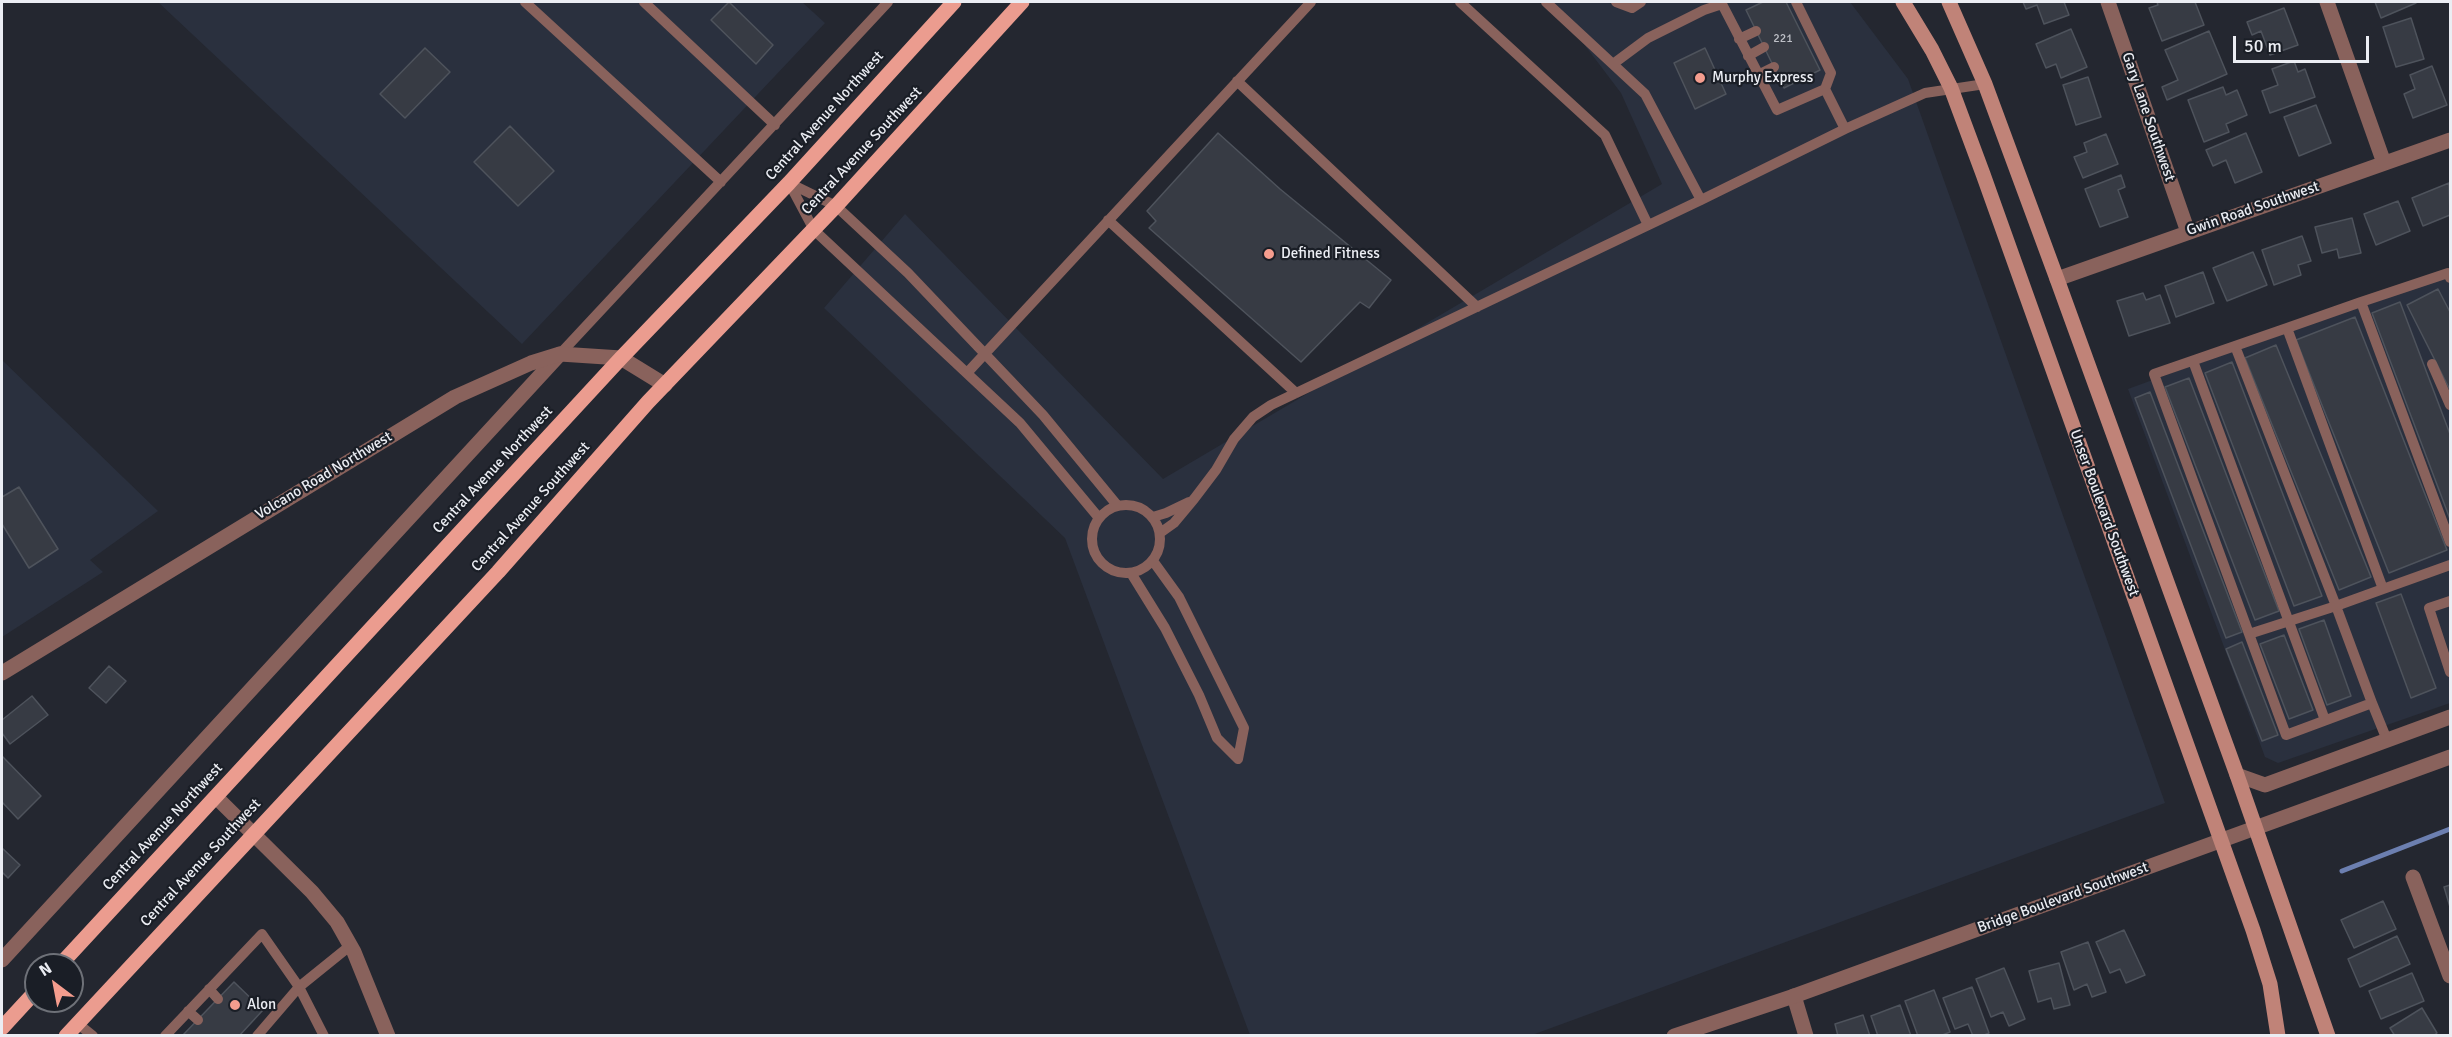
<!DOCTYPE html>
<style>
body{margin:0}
#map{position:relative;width:2452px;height:1037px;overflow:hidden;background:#242730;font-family:Signika,sans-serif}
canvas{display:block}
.frame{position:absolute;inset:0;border:3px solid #ebedf3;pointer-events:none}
.north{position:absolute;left:24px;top:953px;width:60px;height:60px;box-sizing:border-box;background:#1a1e26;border:2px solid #6e7178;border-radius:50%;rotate:328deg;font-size:16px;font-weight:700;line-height:24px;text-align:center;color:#ebedf3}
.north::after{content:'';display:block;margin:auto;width:21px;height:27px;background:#f59d8e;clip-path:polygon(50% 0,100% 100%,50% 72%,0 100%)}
.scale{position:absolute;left:2233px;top:36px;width:136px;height:27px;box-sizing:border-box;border:3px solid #ebedf3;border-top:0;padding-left:8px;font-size:18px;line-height:21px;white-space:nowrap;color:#ebedf3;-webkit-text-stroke:4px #1a1e26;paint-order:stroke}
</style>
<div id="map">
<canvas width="2452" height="1037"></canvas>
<div class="frame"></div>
<div class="north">N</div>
<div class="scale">50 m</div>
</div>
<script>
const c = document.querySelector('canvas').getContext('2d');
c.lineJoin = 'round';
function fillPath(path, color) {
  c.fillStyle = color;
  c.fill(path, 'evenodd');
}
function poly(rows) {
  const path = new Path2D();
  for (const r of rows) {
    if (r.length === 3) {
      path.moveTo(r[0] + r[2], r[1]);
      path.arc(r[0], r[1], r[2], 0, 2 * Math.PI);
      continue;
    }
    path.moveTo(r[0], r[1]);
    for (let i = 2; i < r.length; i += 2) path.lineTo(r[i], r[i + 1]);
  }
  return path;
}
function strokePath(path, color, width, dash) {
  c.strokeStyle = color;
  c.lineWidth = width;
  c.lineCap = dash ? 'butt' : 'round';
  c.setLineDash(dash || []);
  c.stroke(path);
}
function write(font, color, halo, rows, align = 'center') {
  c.font = font + ' Signika,sans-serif';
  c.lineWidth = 4.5;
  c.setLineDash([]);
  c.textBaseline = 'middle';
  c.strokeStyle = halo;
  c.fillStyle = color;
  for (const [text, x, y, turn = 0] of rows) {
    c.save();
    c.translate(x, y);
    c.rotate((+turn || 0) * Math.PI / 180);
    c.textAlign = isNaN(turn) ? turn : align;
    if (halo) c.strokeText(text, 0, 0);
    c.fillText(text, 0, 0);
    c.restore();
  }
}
fillPath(poly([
 [158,2,802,2,825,23,522,344],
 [1552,2,1850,2,1908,79,2165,803,1532,1035,1250,1035,1065,538,824,308,905,214,1163,479,1662,184,1621,93],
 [2445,273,2450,285,2450,703,2278,763,2265,757,2128,389],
 [2,360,158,511,90,560,103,572,2,637]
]), '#2a303e');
strokePath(poly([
 [2342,871,2450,829]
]), '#6c7fb0', 5);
const building = poly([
 [729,2,773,45,756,64,711,20,729,2],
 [1763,2,1786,2,1820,70,1784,88,1746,10,1763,2],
 [2023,2,2064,2,2069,15,2044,24,2037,5,2026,9,2023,2],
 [2157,2,2195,2,2204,25,2162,41,2149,8,2158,5,2157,2],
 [2375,2,2416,2,2416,3,2381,18,2375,2],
 [2284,8,2298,45,2270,55,2261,31,2252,35,2247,22,2284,8],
 [2411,18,2424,59,2396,67,2383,27,2411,18],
 [2071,29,2087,67,2061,78,2056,64,2046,68,2036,44,2071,29],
 [2209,31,2227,74,2167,100,2162,87,2178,80,2165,50,2209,31],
 [425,48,450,72,405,118,380,94,425,48],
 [1705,48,1726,94,1695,109,1674,63,1705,48],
 [2294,61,2298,72,2305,69,2315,97,2270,113,2262,91,2278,85,2272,69,2294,61],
 [2432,66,2447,105,2413,118,2404,94,2415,89,2410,75,2432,66],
 [2088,77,2101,117,2076,125,2063,85,2088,77],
 [2223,87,2226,95,2237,90,2247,115,2226,124,2229,132,2204,142,2188,100,2223,87],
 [2316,105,2331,143,2299,156,2284,117,2316,105],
 [510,126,554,171,518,206,474,162,510,126],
 [1218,133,1280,189,1391,280,1369,308,1360,302,1301,362,1149,228,1156,221,1147,211,1218,133],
 [2246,133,2262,172,2235,183,2226,160,2213,166,2206,150,2246,133],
 [2106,134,2118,164,2083,178,2074,157,2087,152,2084,143,2106,134],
 [2121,175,2125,187,2118,190,2128,217,2100,227,2085,189,2121,175],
 [2449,183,2450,215,2423,226,2412,198,2449,183],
 [2398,201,2410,231,2376,245,2364,214,2398,201],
 [2352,218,2361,253,2339,258,2337,249,2322,253,2315,227,2352,218],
 [2302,236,2311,261,2298,265,2301,275,2274,285,2262,250,2302,236],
 [2253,252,2267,285,2227,301,2213,268,2253,252],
 [2203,272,2214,303,2176,317,2165,286,2203,272],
 [2438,289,2450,312,2450,390,2407,305,2438,289],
 [2143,293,2146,300,2160,295,2170,323,2129,336,2117,301,2143,293],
 [2400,302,2450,434,2450,519,2372,313,2400,302],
 [2355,317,2447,550,2389,573,2296,340,2355,317],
 [2276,345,2371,577,2339,590,2245,358,2276,345],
 [2232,362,2322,596,2294,606,2205,373,2232,362],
 [2189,378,2279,611,2255,620,2165,387,2189,378],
 [2150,392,2242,632,2226,638,2135,398,2150,392],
 [19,487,58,549,29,568,2,524,2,497,19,487],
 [2401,594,2436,688,2411,698,2376,603,2401,594],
 [2324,620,2351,696,2327,705,2299,629,2324,620],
 [2284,635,2313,710,2289,719,2260,644,2284,635],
 [2242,642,2278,735,2262,741,2226,649,2242,642],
 [109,666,126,681,106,703,89,688,109,666],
 [32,696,48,715,10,744,2,733,2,720,32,696],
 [2,756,41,796,18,819,2,802,2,756],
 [2,848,20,865,8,878,2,872,2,848],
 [2450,885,2450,907,2444,887,2450,885],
 [2383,901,2396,929,2354,948,2341,920,2383,901],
 [2124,930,2145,975,2126,983,2120,969,2110,973,2096,942,2124,930],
 [2397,936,2410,964,2360,987,2348,959,2397,936],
 [2088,942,2106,992,2092,997,2087,984,2074,990,2061,952,2088,942],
 [2059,963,2070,1005,2054,1009,2051,998,2038,1002,2029,971,2059,963],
 [2004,968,2025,1019,2009,1026,2003,1012,1991,1017,1976,979,2004,968],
 [2412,973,2424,1001,2381,1019,2369,991,2412,973],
 [234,982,263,1010,239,1036,182,1036,234,982],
 [1972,987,1989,1033,1982,1036,1973,1036,1968,1024,1955,1029,1943,998,1972,987],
 [1934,990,1950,1032,1940,1036,1918,1036,1905,1001,1934,990],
 [1900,1005,1911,1036,1878,1036,1871,1016,1900,1005],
 [2422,1008,2437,1033,2433,1036,2395,1036,2390,1028,2422,1008],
 [1863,1015,1870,1036,1838,1036,1835,1024,1863,1015]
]);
fillPath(building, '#373b44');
strokePath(building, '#4e535c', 1.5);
strokePath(poly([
 [525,2,721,182],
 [644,2,775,125],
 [1460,2,1605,135,1648,225],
 [1546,2,1645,94,1701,200],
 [1616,2,1632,8,1641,2],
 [1796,2,1831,73,1825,89,1845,129],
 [1739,39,1756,31],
 [1748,56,1764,47],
 [1613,64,1648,38,1704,10,1722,4,1777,110,1825,89],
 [1758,75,1774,67],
 [1237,81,1477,307],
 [789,183,836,206,908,273,1043,415,1117,505],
 [789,183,814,230,1020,423,1099,518],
 [1108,220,1296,393],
 [2450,278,2448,273,2361,302,2450,542],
 [2361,302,2287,328,2383,589,2450,565],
 [2287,328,2154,374,2286,735,2372,703,2336,606,2383,589],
 [2235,346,2336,606,2249,634],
 [560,354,888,2],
 [2193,361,2325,720],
 [2432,364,2450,405],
 [967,373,1311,2],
 [1126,539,34],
 [1153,517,1166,513,1189,502],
 [1160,533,1174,523,1194,499,1216,470,1234,439,1253,417,1271,405,1701,200,1845,129,1925,93,1985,84],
 [1153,561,1179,597,1244,728,1238,759],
 [1131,573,1165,628,1199,695,1217,738,1238,759],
 [2450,601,2429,608,2450,672],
 [2372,703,2387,740],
 [209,989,218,999],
 [188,1011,198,1020],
 [77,1023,93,1036],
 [165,1036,262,934,299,987,257,1036],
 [324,1036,299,987,351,945]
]), '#89625c', 10);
strokePath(poly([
 [2108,2,2188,232],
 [2327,2,2384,163],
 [2057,279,2450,140],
 [2413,877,2450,976],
 [2,960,560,354],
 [1794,996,1806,1036]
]), '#89625c', 15);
strokePath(poly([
 [2,673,455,397,531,363,560,354,621,358,665,385],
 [2237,775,2265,785,2450,717],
 [216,797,312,892,337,922,354,952,388,1036],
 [1674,1036,1794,996,2450,757]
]), '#89625c', 15);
strokePath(poly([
 [1903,2,1932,50,1951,88,1983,174,2253,930,2270,984,2278,1036],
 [1949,2,1985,84,2057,279,2237,775,2328,1036]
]), '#c08378', 15);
strokePath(poly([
 [60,965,621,358,789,183,954,2],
 [2,1028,36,991],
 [66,1036,498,572,648,402,836,206,1022,2]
]), '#eb9c8f', 15);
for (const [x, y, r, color] of [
 [1700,78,6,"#f59d8e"],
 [1269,254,6,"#f59d8e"],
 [235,1005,6,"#f59d8e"]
]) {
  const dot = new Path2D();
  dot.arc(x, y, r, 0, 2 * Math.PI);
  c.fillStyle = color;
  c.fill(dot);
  strokePath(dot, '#1a1e26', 2);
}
write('12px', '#bec0c7', null, [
 ["221",1783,39]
]);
write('15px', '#ebedf3', '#1a1e26', [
 ["Murphy Express",1712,78],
 ["Defined Fitness",1281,254],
 ["Alon",247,1005]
], 'left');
write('15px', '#ebedf3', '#1a1e26', [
 ["Central Avenue Northwest",825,116,-48],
 ["Gary Lane Southwest",2148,117,71],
 ["Central Avenue Southwest",862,151,-47],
 ["Gwin Road Southwest",2253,209,-19],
 ["Central Avenue Northwest",493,470,-47],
 ["Volcano Road Northwest",324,476,-31],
 ["Central Avenue Southwest",531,507,-48],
 ["Unser Boulevard Southwest",2104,513,70],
 ["Central Avenue Northwest",163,827,-47],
 ["Central Avenue Southwest",201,863,-47],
 ["Bridge Boulevard Southwest",2063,898,-20]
]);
</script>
